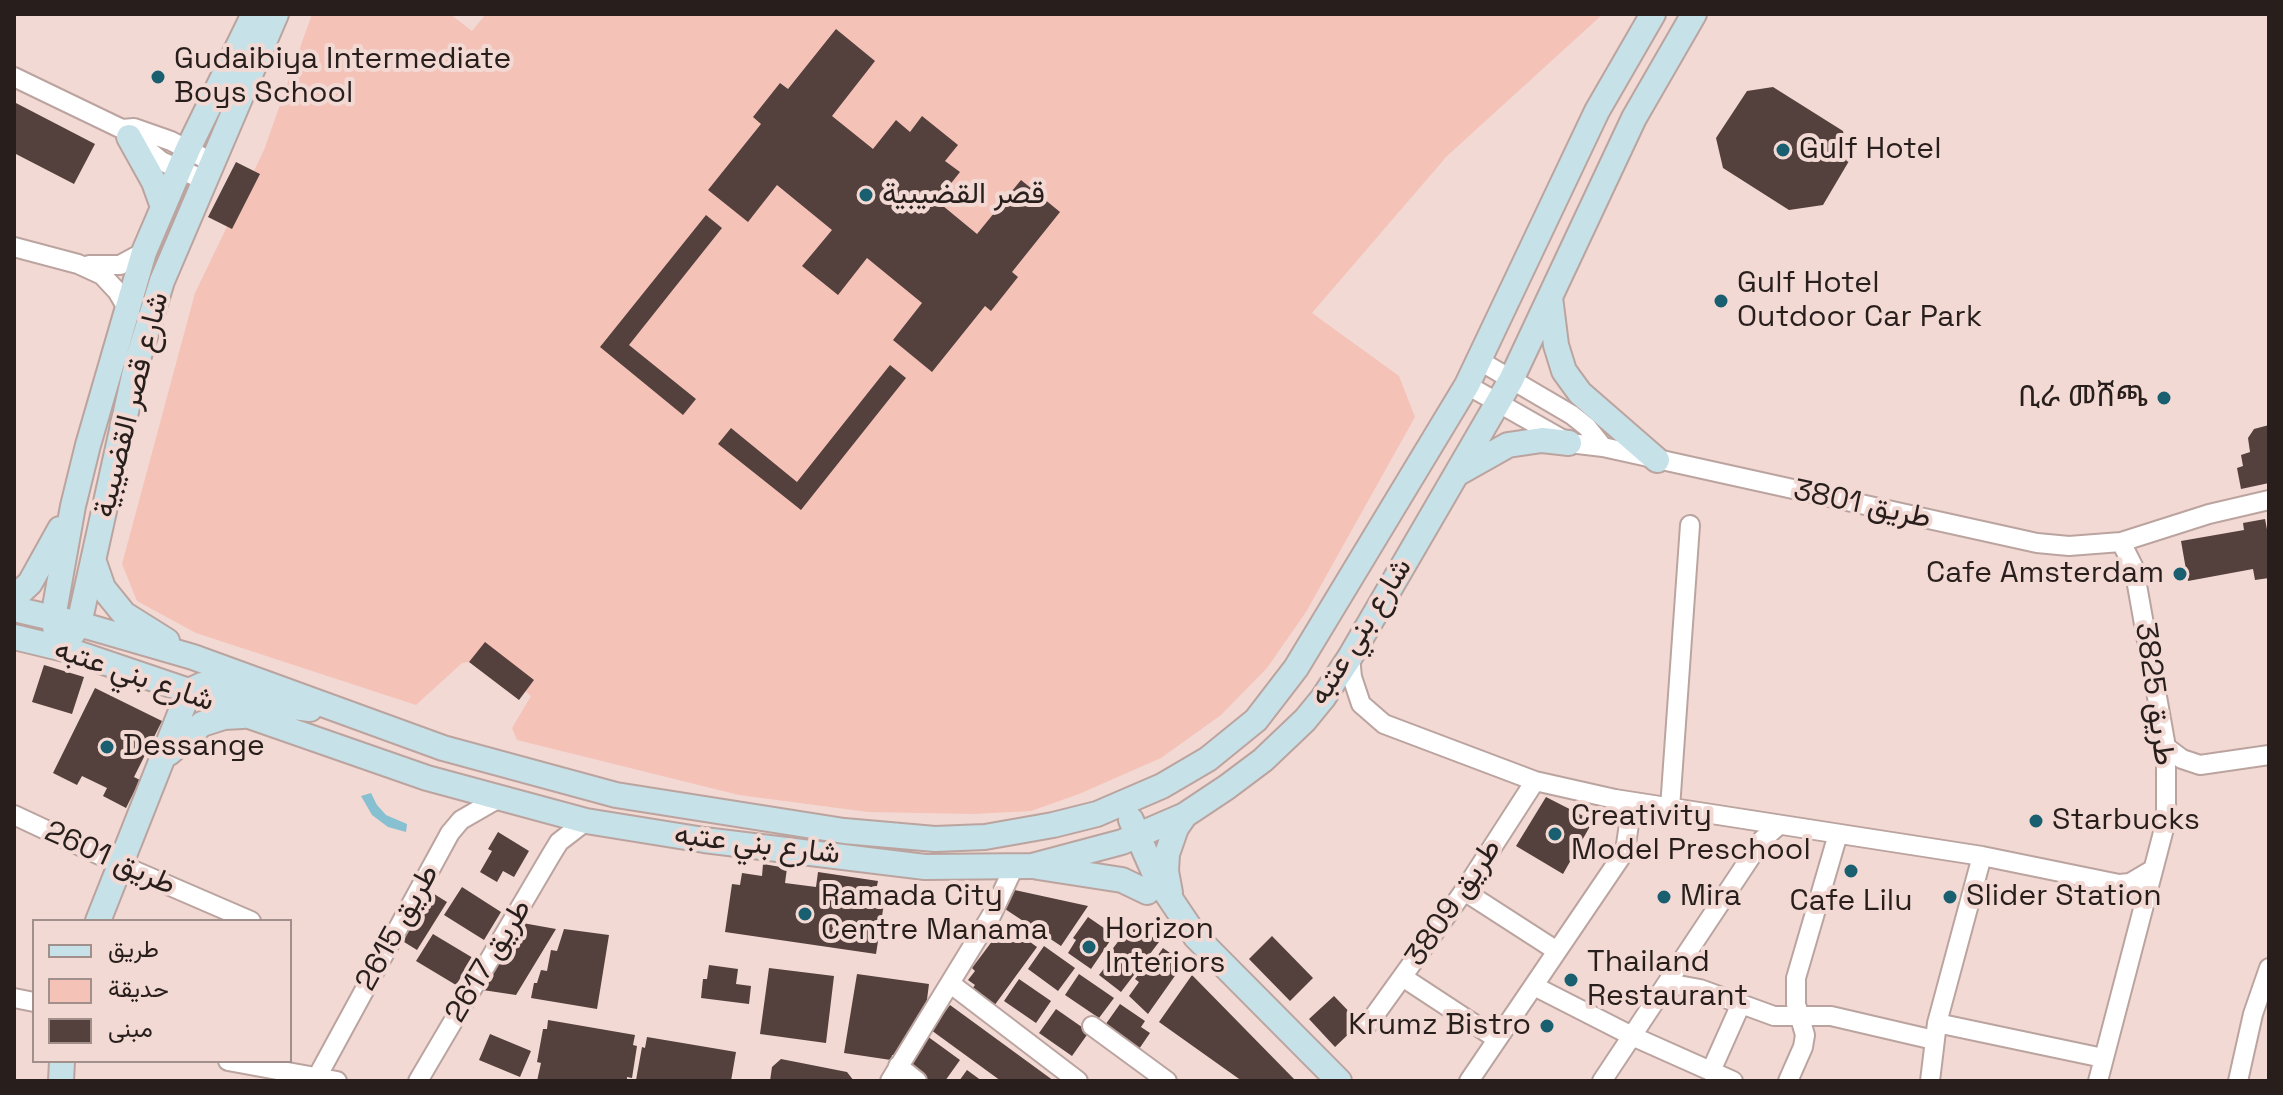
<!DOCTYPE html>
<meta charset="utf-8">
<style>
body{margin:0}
#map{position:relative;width:2283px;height:1095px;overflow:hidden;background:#f2d9d4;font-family:"Space Grotesk",Vazirmatn,sans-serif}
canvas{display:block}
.frame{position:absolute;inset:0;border:16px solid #281f1d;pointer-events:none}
.legend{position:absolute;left:32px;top:919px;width:260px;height:144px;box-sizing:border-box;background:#f2d9d4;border:2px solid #a18f8b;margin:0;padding:10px 14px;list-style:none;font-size:24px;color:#281f1d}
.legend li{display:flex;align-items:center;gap:16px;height:40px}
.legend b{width:40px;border:2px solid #a18f8b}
</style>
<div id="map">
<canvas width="2283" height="1095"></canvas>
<div class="frame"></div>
<ul class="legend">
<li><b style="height:10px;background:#c6e1e8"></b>طريق</li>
<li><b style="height:22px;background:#f5c2b7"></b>حديقة</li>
<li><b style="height:22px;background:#54403c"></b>مبنى</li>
</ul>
</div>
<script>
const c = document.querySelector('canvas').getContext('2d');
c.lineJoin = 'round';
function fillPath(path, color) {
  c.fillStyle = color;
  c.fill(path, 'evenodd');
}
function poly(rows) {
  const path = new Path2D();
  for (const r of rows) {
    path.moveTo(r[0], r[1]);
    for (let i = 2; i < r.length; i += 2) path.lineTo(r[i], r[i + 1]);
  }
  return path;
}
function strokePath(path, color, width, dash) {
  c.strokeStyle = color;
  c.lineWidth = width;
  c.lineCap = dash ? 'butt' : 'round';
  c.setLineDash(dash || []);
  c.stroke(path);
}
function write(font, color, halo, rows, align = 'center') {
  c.font = font + ' "Space Grotesk",Vazirmatn,"Noto Sans Ethiopic",sans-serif';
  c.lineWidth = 8;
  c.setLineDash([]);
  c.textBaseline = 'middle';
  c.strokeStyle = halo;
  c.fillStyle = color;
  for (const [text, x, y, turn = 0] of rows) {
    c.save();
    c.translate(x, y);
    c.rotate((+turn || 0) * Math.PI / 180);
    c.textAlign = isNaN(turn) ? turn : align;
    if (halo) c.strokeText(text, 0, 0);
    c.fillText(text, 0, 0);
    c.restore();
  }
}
fillPath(poly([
 [312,14,450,14,472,31,486,14,1603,14,1447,156,1312,313,1399,376,1415,417,1306,612,1267,668,1221,715,1161,758,1079,794,1031,811,973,814,868,812,739,795,517,740,512,728,531,696,477,653,469,662,462,663,416,705,196,633,137,601,122,564,195,293,264,150]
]), '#f5c2b7');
fillPath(poly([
 [371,793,377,805,386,815,407,824,406,832,388,827,372,815,361,796]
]), '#86c0d1');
fillPath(poly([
 [836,29,875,61,832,116,873,149,896,120,910,132,922,116,958,145,945,161,960,172,937,201,977,234,1021,180,1060,212,1012,272,1018,277,991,311,985,306,932,372,893,340,922,303,867,258,838,295,802,266,832,230,777,185,748,222,708,190,761,124,753,117,780,83,788,89],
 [1773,87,1843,131,1849,161,1823,205,1789,210,1723,168,1716,138,1747,91],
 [14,102,95,144,74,184,14,153],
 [236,162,260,174,232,229,208,217],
 [706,215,722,228,629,345,696,399,683,415,600,347],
 [890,365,906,378,801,510,718,444,731,428,797,482],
 [2269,425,2269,483,2241,489,2237,468,2243,466,2241,455,2250,452,2248,438,2254,429],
 [2265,519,2269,540,2269,578,2255,580,2253,569,2188,581,2181,541,2244,530,2243,523],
 [485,642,534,680,519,700,469,662],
 [44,665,84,677,72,714,32,702],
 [95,688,162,721,134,777,140,780,126,808,103,796,107,788,82,776,77,785,53,773],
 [1546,797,1593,821,1563,874,1516,846],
 [498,832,529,851,514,877,503,871,497,882,480,872,492,851,488,849],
 [763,864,787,868,785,883,816,887,818,872,878,881,875,895,885,897,876,954,725,932,732,884,740,885,742,873,762,876],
 [462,887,501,912,484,940,444,915],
 [426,889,447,902,417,950,396,937],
 [1010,889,1088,906,1061,946,999,905],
 [1088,917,1114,935,1091,969,1068,953,1076,940,1073,938],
 [517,922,556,929,516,995,476,989],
 [1005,924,1037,947,994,1006,972,989,975,985,968,980,975,971,972,968],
 [1136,925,1159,942,1121,992,1099,975,1112,958,1108,955,1120,939,1123,942],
 [564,929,609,935,597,1009,531,998,534,983,537,983,541,970,547,971,551,950,557,951],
 [433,934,473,958,456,985,416,961],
 [1272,936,1313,978,1290,1001,1249,959],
 [1044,946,1075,968,1058,991,1028,969],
 [1163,948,1184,963,1148,1014,1129,996,1139,982,1135,979,1145,966,1149,968],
 [709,965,738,969,736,984,751,986,749,1004,701,998,703,979,707,979],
 [769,968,834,976,826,1043,760,1034],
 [857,974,929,984,925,1015,918,1014,916,1028,911,1028,910,1036,906,1035,905,1046,900,1046,899,1056,892,1055,891,1060,844,1053],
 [1079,974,1114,998,1099,1018,1065,995],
 [1192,975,1294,1079,1292,1081,1242,1081,1159,1022],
 [1019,979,1051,1001,1036,1023,1004,1001],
 [1334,996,1360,1023,1335,1047,1309,1019],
 [1120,1004,1145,1021,1141,1027,1150,1033,1139,1049,1127,1040,1125,1043,1103,1028],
 [950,1005,1054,1081,1001,1081,931,1030],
 [1056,1009,1089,1032,1072,1056,1039,1033],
 [548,1020,635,1035,633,1045,637,1046,632,1078,627,1077,627,1081,537,1081,541,1063,537,1062,543,1029,547,1029],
 [490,1034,531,1051,520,1077,479,1060],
 [927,1036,960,1060,945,1081,922,1081,907,1070,923,1048,920,1046],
 [647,1037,736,1052,731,1081,636,1080,642,1047,645,1048],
 [781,1059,847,1072,854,1081,770,1081,772,1067],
 [967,1070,982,1081,959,1081]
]), '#54403c');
const street = poly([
 [14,77,122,129,161,161,204,180],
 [122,129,134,128,171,141,212,162],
 [14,247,78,264,102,275,117,291,127,308],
 [89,265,120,265,144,252],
 [1480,361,1572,415,1587,427,1603,447],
 [1467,385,1569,443,1603,447,2037,543,2069,546,2121,542,2209,514,2269,500],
 [1350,657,1352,677,1361,704,1384,724,1535,781,1615,799,1982,856,2119,884,2130,883,2152,870],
 [2166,747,2182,759,2200,765,2269,755],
 [1670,808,1690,525],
 [14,815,119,864,251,921],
 [1464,891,1557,951],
 [1404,978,1497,1039],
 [951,984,1078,1081],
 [1534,986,1632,1036,1733,1081],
 [1666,987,1678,985,1700,989,1774,1016,1831,1016,1934,1040],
 [14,998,34,1002],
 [1369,1023,1464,891,1535,781],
 [1937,1023,2103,1058],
 [1092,1026,1167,1081],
 [228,1061,337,1081],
 [898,1066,917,1081],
 [1711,1071,1740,1006],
 [316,1079,450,833,461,820,501,797],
 [418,1081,551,855,559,842,586,821],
 [890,1081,991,916,1014,867],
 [1469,1081,1625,851,1629,824,1624,811,1615,799],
 [1602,1081,1762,840,1779,825],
 [1788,1081,1803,1047,1805,1035,1796,1004,1796,978,1838,834],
 [1930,1081,1937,1023,1982,856],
 [2098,1081,2166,821,2166,747,2137,585,2133,566,2121,542],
 [2238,1081,2253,1014,2269,968]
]);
const secondary = poly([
 [129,137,154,182,163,207],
 [1550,297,1556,345,1564,371,1580,393,1657,460],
 [1460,472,1508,445,1542,440,1569,443],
 [94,562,103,588,124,614,167,641],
 [14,598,30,583,60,529],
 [14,609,79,624,193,657,443,748,616,795,844,831,935,839,985,837,1053,825,1097,814,1162,786,1208,759,1256,720,1296,668,1467,385,1597,111,1653,14],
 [56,631,53,618,73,506,88,445,144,252,188,149,254,14],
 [71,636,79,624,137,362,162,281,276,14],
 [14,637,68,650,189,691,249,716,427,778,586,821,704,840,925,867,1032,866,1122,842,1185,815,1227,787,1263,760,1305,720,1323,698,1350,657,1511,380,1634,118,1694,14],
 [169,753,202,724,224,717,243,716],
 [1131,820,1157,879,1196,937,1339,1081],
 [1038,867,1122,880,1147,892],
 [1170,893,1166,871,1167,854,1176,828,1185,815],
 [98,921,189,691,202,685,214,684,277,705,310,709],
 [61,1081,62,1061]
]);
strokePath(street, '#bba49f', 22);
strokePath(secondary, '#bba49f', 28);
strokePath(street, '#fff', 18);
strokePath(secondary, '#c6e1e8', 24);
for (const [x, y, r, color] of [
 [158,77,8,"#195f70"],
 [1783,150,8,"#195f70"],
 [866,195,8,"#195f70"],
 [1721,301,8,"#195f70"],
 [2164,398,8,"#195f70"],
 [2180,574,8,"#195f70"],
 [107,747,8,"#195f70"],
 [2036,821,8,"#195f70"],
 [1555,834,8,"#195f70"],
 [1851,871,8,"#195f70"],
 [1664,897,8,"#195f70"],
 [1950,897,8,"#195f70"],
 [805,914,8,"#195f70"],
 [1089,947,8,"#195f70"],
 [1571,980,8,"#195f70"],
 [1547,1026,8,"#195f70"]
]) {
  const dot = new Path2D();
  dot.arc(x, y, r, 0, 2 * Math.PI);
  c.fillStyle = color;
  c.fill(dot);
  strokePath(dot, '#f2d9d4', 3);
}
write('30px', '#281f1d', '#f2d9d4', [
 ["Gudaibiya Intermediate",174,60],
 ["Boys School",174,94],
 ["Gulf Hotel",1799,150],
 ["قصر القضيبية",882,195],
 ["Gulf Hotel",1737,284],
 ["Outdoor Car Park",1737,318],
 ["ቢራ መሸጫ",2148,398,"right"],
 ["Cafe Amsterdam",2164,574,"right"],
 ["Dessange",123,747],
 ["Creativity",1571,817],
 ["Model Preschool",1571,851],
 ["Starbucks",2052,821],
 ["Ramada City",821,897],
 ["Centre Manama",821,931],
 ["Mira",1680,897],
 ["Slider Station",1966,897],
 ["Cafe Lilu",1851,902,"center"],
 ["Horizon",1105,930],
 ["Interiors",1105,964],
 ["Thailand",1587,963],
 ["Restaurant",1587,997],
 ["Krumz Bistro",1531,1026,"right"]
], 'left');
write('30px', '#281f1d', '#f2d9d4', [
 ["شارع قصر القضيبية",132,405,-76],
 ["طريق 3801",1862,505,12],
 ["شارع بني عتبه",1361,632,-58],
 ["شارع بني عتبه",134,676,19],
 ["طريق 3825",2154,694,82],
 ["شارع بني عتبه",757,845,7],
 ["طريق 2601",110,859,24],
 ["طريق 3809",1454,903,-56],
 ["طريق 2615",398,928,-61],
 ["طريق 2617",489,961,-59]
]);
</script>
